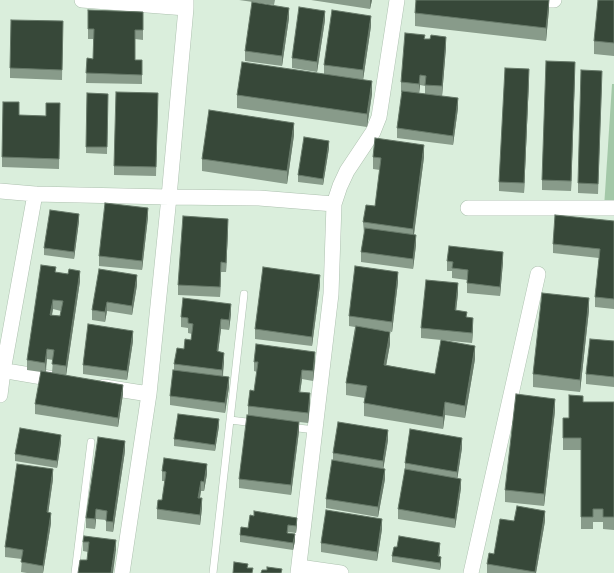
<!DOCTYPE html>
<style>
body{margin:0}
canvas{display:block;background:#daeedc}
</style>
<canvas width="614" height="573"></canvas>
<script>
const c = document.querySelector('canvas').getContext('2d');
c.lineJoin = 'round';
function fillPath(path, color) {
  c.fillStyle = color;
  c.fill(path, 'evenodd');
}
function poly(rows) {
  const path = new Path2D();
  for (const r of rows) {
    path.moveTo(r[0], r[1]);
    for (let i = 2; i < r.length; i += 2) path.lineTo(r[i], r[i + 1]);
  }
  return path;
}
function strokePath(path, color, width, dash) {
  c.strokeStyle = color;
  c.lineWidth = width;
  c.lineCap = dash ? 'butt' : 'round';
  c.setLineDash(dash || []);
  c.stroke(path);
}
fillPath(poly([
 [612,84,614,84,614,208,604,208]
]), '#a3c8a8');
const lane = poly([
 [230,420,255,423],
 [290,427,315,430],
 [75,573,91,442],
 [213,573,244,294]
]);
const street = poly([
 [82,0,186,8,186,0],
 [548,0,554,0],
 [0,191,35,194,169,197,259,198,334,204],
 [468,208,614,208],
 [0,370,60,380],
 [104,387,149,394],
 [0,395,3,371,35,194],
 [299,567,341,573],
 [122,573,149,394,169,197,186,8],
 [298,573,331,294,334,204,340,186,347,171,373,132,379,117,397,0],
 [471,573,538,274]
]);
strokePath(lane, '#adc1af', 8);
strokePath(street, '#adc1af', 16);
strokePath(lane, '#fff', 7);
strokePath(street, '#fff', 15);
fillPath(poly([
 [239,0,275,0,274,5],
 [311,0,372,0,370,9],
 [549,0,549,9,546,41,415,26,415,13],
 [614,0,614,56,594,54,594,41],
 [88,10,143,12,143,40,135,39,135,60,142,60,142,84,86,83,87,58,93,59,93,39,88,39],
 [289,18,282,66,245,61,245,51],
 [325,20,317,72,292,68,292,58],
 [63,21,62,80,10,78,10,68],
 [371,26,363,80,372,94,367,127,237,108,237,95,324,74,324,65],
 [425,39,446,47,442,96,458,108,453,145,397,138,397,128,402,92,401,92,401,82],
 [420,85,425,86,425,94,419,93],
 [575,72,571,191,542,190,542,180],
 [529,79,524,193,499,191,499,182],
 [602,81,598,194,578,193,578,183],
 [87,93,108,94,107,154,86,153],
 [60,103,59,169,2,167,2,157,19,115,46,116],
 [158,103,156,176,114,175,114,166],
 [294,135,287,184,202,171,202,159],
 [329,148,323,185,298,182,298,175],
 [373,157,424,157,414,235,416,245,413,269,361,262,361,252,364,234,363,222,375,206,380,170,373,169],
 [148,217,142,270,99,266,99,256],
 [79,221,74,259,44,255,44,248],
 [614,221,614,309,595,307,595,297,599,258,553,253,553,244],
 [228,229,226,272,221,272,220,297,178,295,178,285],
 [447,261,503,262,500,296,467,293,467,280,452,278,452,271,447,271],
 [56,273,80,281,66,375,123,394,118,427,35,414,35,404,41,372,27,370,27,360],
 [53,309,61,311,60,316,52,315],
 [47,359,53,360,52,373,46,372],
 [398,282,392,332,380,330,390,344,386,365,435,374,475,359,465,418,445,415,443,429,364,416,364,403,365,398,346,395,346,383,355,327,349,326,349,316],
 [137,285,132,315,107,311,105,322,92,320,92,310],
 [320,285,312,346,255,339,255,329],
 [458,293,456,311,467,317,473,328,472,343,421,338,421,328],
 [589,310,580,392,533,387,533,374],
 [231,314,229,330,221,329,218,352,224,362,223,376,229,387,225,413,170,405,170,396,174,370,174,364,191,340,192,334,188,333,188,328,181,327,181,317],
 [133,341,127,380,83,374,83,365],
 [614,341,614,387,586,384,586,374],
 [315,361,313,381,302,379,300,392,310,403,308,423,299,422,299,431,291,495,239,488,239,479,248,415,248,406,254,391,257,372,254,371,254,362],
 [583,402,614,402,614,530,603,529,603,522,593,522,593,529,581,529,581,450,563,450,563,418,569,418],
 [555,411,544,506,505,502,505,490],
 [219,426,215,451,174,446,174,439],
 [388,440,383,469,385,479,378,517,326,508,326,499,333,460,333,453],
 [61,442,57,468,15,461,15,454],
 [462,448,457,478,461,488,455,528,398,519,398,509,405,470,405,463],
 [125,451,113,532,106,531,106,520,96,519,95,529,86,528,86,518],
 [162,471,207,474,204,491,201,491,200,498,202,508,200,525,157,519,157,509,162,500,165,481,162,481],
 [53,479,48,512,51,523,43,573,27,573,21,572,22,559,5,557,5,547],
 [545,521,536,573,487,573,487,564,494,554],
 [297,524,296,533,288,532,288,533,295,541,293,550,240,542,240,535,248,528],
 [382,529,377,561,321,552,321,543],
 [84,536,116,550,87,560,88,552,83,551,83,542],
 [440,550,439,557,441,564,440,570,392,562,392,556]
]), '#889b8a');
fillPath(poly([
 [370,0,372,0,370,9],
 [549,0,549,9,546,41,546,28],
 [289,8,289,18,282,66,282,56],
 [325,11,325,20,317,72,317,62],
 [371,16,371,26,363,80,363,70],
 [446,37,446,47,442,96,442,86],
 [575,62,575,72,571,191,571,181],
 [529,69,529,79,524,193,524,183],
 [420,75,420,85,419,94,419,84],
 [372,81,372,94,367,127,367,114],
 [458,98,458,108,453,145,453,136],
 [294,123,294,135,287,184,287,171],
 [329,141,329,148,323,185,323,179],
 [424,145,424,157,413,241,413,229],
 [148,208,148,217,142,270,142,261],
 [79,214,79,221,74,259,74,252],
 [228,219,228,229,226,272,226,263],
 [416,235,416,245,413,269,413,259],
 [503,252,503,262,500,296,500,287],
 [221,262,221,272,220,297,220,287],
 [80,271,80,281,66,376,66,366],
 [398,272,398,282,392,332,392,322],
 [137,275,137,285,132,315,132,306],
 [320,275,320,285,312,346,312,337],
 [458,283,458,293,455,320,455,310],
 [589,298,589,310,580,392,580,380],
 [53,300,53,309,50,324,50,315],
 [107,302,107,311,105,322,105,312],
 [231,304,231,314,229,330,229,320],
 [473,318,473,328,472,343,472,333],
 [221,319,221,329,217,361,217,351],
 [133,331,133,341,127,380,127,371],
 [390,332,390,344,384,378,384,365],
 [475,346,475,359,465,418,465,406],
 [47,349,47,359,45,373,45,363],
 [315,352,315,361,313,381,313,371],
 [224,353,224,362,222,380,222,370],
 [302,370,302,379,299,401,299,392],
 [229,377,229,387,225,413,225,403],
 [123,385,123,394,118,427,118,418],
 [310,393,310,403,308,423,308,413],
 [555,399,555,411,544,506,544,494],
 [445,402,445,415,443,429,443,417],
 [219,419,219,426,215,451,215,445],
 [299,422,299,431,291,495,291,485],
 [388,430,388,440,383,471,383,461],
 [61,435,61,442,57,468,57,461],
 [462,438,462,448,457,481,457,472],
 [125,441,125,451,113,532,113,522],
 [207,464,207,474,204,491,204,482],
 [53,469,53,479,47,522,47,512],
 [385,469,385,479,378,517,378,507],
 [461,479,461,488,455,528,455,519],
 [201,481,201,491,198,507,198,498],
 [202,498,202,508,200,525,200,515],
 [96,509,96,519,95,529,95,519],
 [545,511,545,521,536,573,535,573],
 [51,513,51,523,43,573,43,566],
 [297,518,297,524,296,533,296,526],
 [382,519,382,529,377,561,377,552],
 [295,534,295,541,293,550,293,543],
 [116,540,116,550,113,573,111,573],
 [440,543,440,550,438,563,438,556],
 [441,557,441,564,440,570,440,563]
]), '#687a6a');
const building = poly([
 [416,0,549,0,546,28,415,13,416,0],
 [598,0,614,0,614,43,594,41,598,0],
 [252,2,289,8,282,56,245,51,252,2],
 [299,7,325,11,317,62,292,58,299,7],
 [88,10,143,12,143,30,135,30,135,60,142,60,142,75,86,73,87,58,93,59,94,29,88,29,88,10],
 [332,10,371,16,363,70,324,65,332,10],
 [11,20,63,21,62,70,10,68,11,20],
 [405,33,425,35,424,39,430,39,431,35,446,37,442,86,425,85,426,76,420,75,419,84,401,82,405,33],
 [546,61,575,62,571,181,542,180,546,61],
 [242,62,372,81,367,114,237,95,242,62],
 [505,68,529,69,524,183,499,182,505,68],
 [581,70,602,71,598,184,578,183,581,70],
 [402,91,458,98,453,136,397,128,402,91],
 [116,92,158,93,156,167,114,166,116,92],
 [87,93,108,94,107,147,86,147,87,93],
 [3,102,19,102,19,115,46,116,46,103,60,103,59,159,2,157,3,102],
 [209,110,294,123,287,171,202,159,209,110],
 [304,137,329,141,323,179,298,175,304,137],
 [375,138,424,145,413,229,363,222,366,205,375,206,381,158,373,157,375,138],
 [105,203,148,208,142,261,99,256,105,203],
 [50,210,79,214,74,252,44,248,50,210],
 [555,215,614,221,614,299,595,297,600,249,553,244,555,215],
 [183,216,228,219,226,263,221,262,220,287,178,285,183,216],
 [365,228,416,235,413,259,361,252,365,228],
 [449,246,503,252,500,287,467,283,468,270,452,268,453,262,447,261,449,246],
 [41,265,56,267,55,272,68,274,69,269,80,271,66,366,52,364,54,350,47,349,45,363,27,360,41,265],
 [53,300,63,301,60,316,50,315,53,300],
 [355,266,398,272,392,322,349,316,355,266],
 [263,267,320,275,312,337,255,329,263,267],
 [99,269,137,275,132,306,107,302,105,312,92,310,99,269],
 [426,280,458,283,455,310,467,312,466,317,473,318,472,333,421,328,426,280],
 [542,293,589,298,580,380,533,374,542,293],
 [183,298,231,304,229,320,221,319,217,351,224,353,222,370,174,364,177,348,184,349,185,339,191,340,193,324,188,323,188,318,181,317,183,298],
 [88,324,133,331,127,371,83,365,88,324],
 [356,326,390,332,384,365,435,374,441,340,475,346,465,406,445,402,443,417,364,403,367,386,346,383,356,326],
 [590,339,614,341,614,377,586,374,590,339],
 [256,344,315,352,313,371,302,370,299,392,310,393,308,413,248,406,250,390,254,391,258,362,254,362,256,344],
 [173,370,229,377,225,403,170,396,173,370],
 [41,371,123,385,118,418,35,404,41,371],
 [516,394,555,399,544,494,505,490,516,394],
 [569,395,583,396,583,402,614,402,614,517,603,517,603,509,593,509,593,517,581,517,581,438,563,438,563,418,569,418,569,395],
 [178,414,219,419,215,445,174,439,178,414],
 [247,415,299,422,291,485,239,479,247,415],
 [338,422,388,430,383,461,333,453,338,422],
 [20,428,61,435,57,461,15,454,20,428],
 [410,429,462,438,457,472,405,463,410,429],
 [98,437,125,441,113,522,106,521,107,511,96,509,95,519,86,518,98,437],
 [164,458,207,464,204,482,201,481,198,498,202,498,200,515,157,509,158,500,162,500,166,472,162,471,164,458],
 [332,460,385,469,378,507,326,499,332,460],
 [17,464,53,469,47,512,51,513,43,566,21,562,23,550,5,547,17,464],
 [405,469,461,479,455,519,398,509,405,469],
 [517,506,545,511,535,572,487,564,489,553,494,554,500,519,514,521,517,506],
 [326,510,382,519,377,552,321,543,326,510],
 [254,511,297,518,296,526,288,525,287,533,295,534,293,543,240,535,241,527,248,528,250,515,254,516,254,511],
 [84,536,116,540,111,573,78,573,80,560,87,560,89,542,83,542,84,536],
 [399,536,440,543,438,556,441,557,440,563,392,556,394,547,397,547,399,536],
 [234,562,248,564,247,568,253,568,252,573,233,573,234,562],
 [267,567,282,569,281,573,261,573,262,570,267,570,267,567]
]);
fillPath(building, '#374839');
strokePath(building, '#687a6a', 1);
</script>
